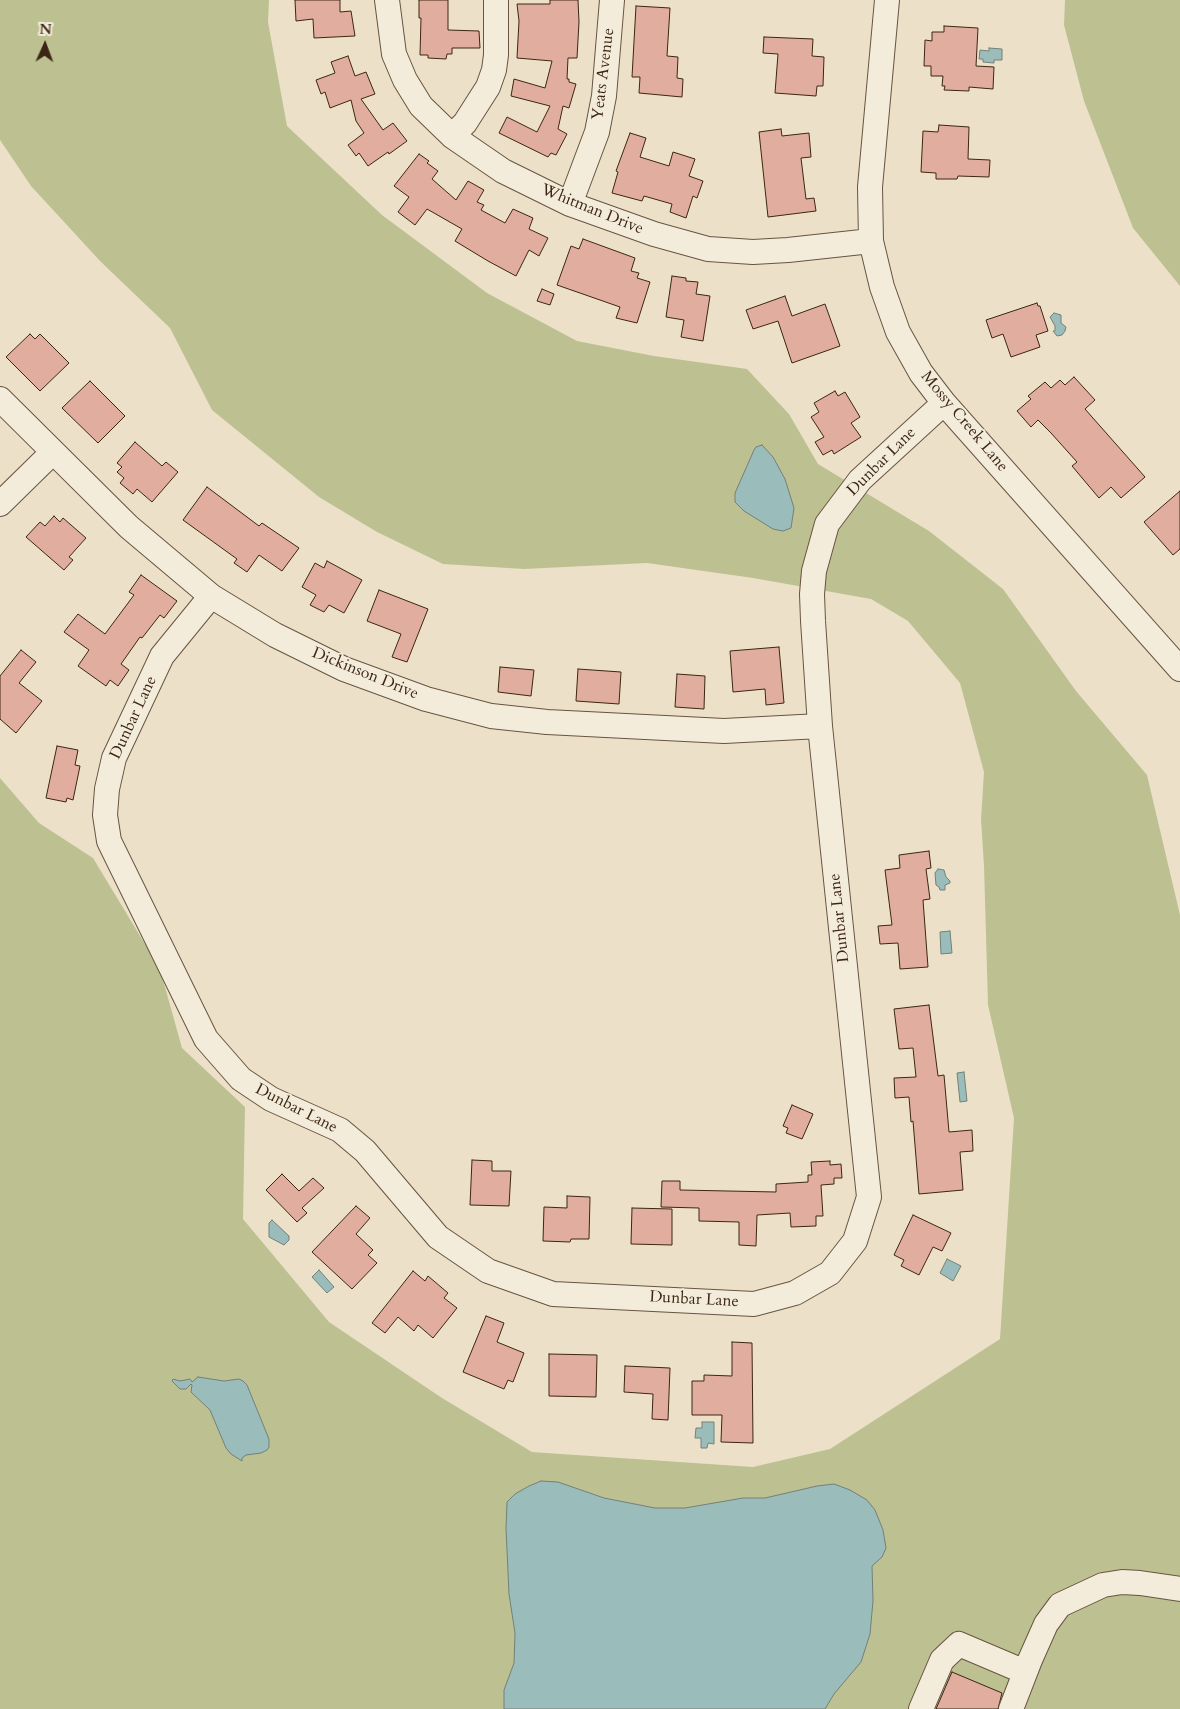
<!DOCTYPE html>
<style>
body{margin:0}
#map{position:relative;width:1180px;height:1709px;overflow:hidden;background:#ece1c8;font-family:Cardo,serif}
canvas{display:block}
.north{position:absolute;left:20px;top:20px;width:50px;height:50px;-webkit-text-stroke:4px #f3ecdb;paint-order:stroke;rotate:2deg;font-size:14px;font-weight:700;line-height:20px;text-align:center;color:#3c2513}
.north::after{content:'';display:block;margin:auto;width:18px;height:22px;background:#3c2513;clip-path:polygon(50% 0,100% 100%,50% 72%,0 100%)}
</style>
<div id="map">
<canvas width="1180" height="1709"></canvas>
<div class="north">N</div>
</div>
<script>
const c = document.querySelector('canvas').getContext('2d');
c.lineJoin = 'round';
function fillPath(path, color) {
  c.fillStyle = color;
  c.fill(path, 'evenodd');
}
function poly(rows) {
  const path = new Path2D();
  for (const r of rows) {
    path.moveTo(r[0], r[1]);
    for (let i = 2; i < r.length; i += 2) path.lineTo(r[i], r[i + 1]);
  }
  return path;
}
function strokePath(path, color, width, dash) {
  c.strokeStyle = color;
  c.lineWidth = width;
  c.lineCap = dash ? 'butt' : 'round';
  c.setLineDash(dash || []);
  c.stroke(path);
}
function write(font, color, halo, rows, align = 'center') {
  c.font = font + ' Cardo,serif';
  c.lineWidth = 4;
  c.setLineDash([]);
  c.textBaseline = 'middle';
  c.strokeStyle = halo;
  c.fillStyle = color;
  for (const [text, x, y, turn = 0] of rows) {
    c.save();
    c.translate(x, y);
    c.rotate((+turn || 0) * Math.PI / 180);
    c.textAlign = isNaN(turn) ? turn : align;
    if (halo) c.strokeText(text, 0, 0);
    c.fillText(text, 0, 0);
    c.restore();
  }
}
fillPath(poly([
 [0,0,269,0,268,22,287,126,382,215,487,293,577,341,654,356,747,369,789,414,818,464,929,531,1003,589,1076,691,1147,775,1180,915,1180,1709,0,1709,0,778,39,823,93,858,160,969,182,1048,245,1107,243,1219,329,1322,442,1398,532,1452,753,1467,830,1449,1000,1339,1014,1118,988,1005,984,866,981,819,984,772,960,683,908,621,871,599,753,578,647,563,524,569,443,564,377,532,319,497,212,410,170,328,100,261,31,186,0,140],
 [1065,0,1180,0,1180,286,1133,228,1084,101,1064,25]
]), '#bdc192');
const water = poly([
 [989,48,1002,49,1002,60,994,60,994,63,983,62,983,59,979,59,980,50,989,51,989,48],
 [1054,313,1061,315,1061,323,1066,327,1065,331,1062,335,1057,336,1053,331,1055,331,1055,326,1050,317,1054,313],
 [762,445,773,457,785,479,794,508,791,528,783,531,773,529,744,511,735,502,735,493,754,450,756,447,762,445],
 [938,869,944,870,946,877,950,881,950,883,945,885,945,890,940,890,939,887,936,885,935,873,938,869],
 [950,931,952,953,941,954,940,932,950,931],
 [964,1072,967,1101,960,1102,957,1073,964,1072],
 [272,1220,289,1236,289,1240,284,1245,269,1237,269,1223,272,1220],
 [947,1259,961,1266,953,1281,940,1273,947,1259],
 [319,1270,334,1287,327,1293,312,1277,319,1270],
 [198,1377,224,1381,239,1379,243,1381,247,1385,269,1439,269,1447,267,1450,261,1453,246,1455,242,1458,242,1461,231,1454,226,1448,210,1410,191,1392,192,1385,191,1384,186,1389,180,1389,172,1381,173,1379,180,1381,190,1379,192,1382,198,1377],
 [702,1422,714,1422,714,1444,708,1443,707,1448,701,1448,701,1438,695,1438,696,1428,702,1428,702,1422],
 [541,1481,558,1482,604,1498,655,1508,685,1508,743,1498,765,1498,817,1486,834,1484,850,1490,867,1500,875,1510,883,1530,886,1548,882,1557,872,1566,873,1601,870,1634,861,1662,834,1694,825,1709,504,1709,504,1690,514,1663,515,1633,509,1594,506,1528,507,1502,515,1494,529,1486,541,1481]
]);
fillPath(water, '#9abcbb');
strokePath(water, '#748078', 1);
const building = poly([
 [295,0,340,0,340,12,351,11,355,36,314,38,313,19,296,21,295,0],
 [419,0,448,0,448,30,479,31,480,48,452,48,452,54,447,54,446,59,428,58,428,55,420,55,421,18,419,18,419,0],
 [550,0,578,0,579,22,577,58,568,58,567,79,569,79,569,82,576,84,569,108,563,106,558,129,567,134,556,155,551,153,548,157,499,133,507,117,537,132,550,106,511,96,514,79,545,88,552,61,517,58,519,21,517,4,550,4,550,0],
 [636,6,670,8,667,56,678,57,677,78,683,79,682,97,639,93,640,77,632,77,636,6],
 [944,26,978,28,976,66,994,67,993,89,969,87,969,91,944,90,945,86,942,86,943,76,931,76,931,66,924,66,925,40,932,41,932,32,944,32,944,26],
 [764,37,813,39,812,56,824,57,823,86,817,86,816,96,775,93,778,54,763,53,764,37],
 [348,56,355,76,366,72,375,94,361,99,383,130,393,123,407,141,389,154,388,152,368,166,359,153,356,156,348,145,364,133,356,121,351,100,330,108,325,92,321,94,316,80,335,73,331,62,348,56],
 [939,125,969,127,968,159,990,160,989,177,958,176,957,179,936,179,936,173,921,172,923,131,938,132,939,125],
 [781,129,782,136,809,133,811,157,801,158,806,199,814,198,816,211,768,217,759,132,781,129],
 [630,133,646,138,640,157,669,166,673,152,695,159,689,176,703,181,697,198,693,196,686,218,670,212,672,204,644,196,642,201,612,193,618,172,616,171,630,133],
 [419,154,429,161,427,163,438,171,432,179,456,200,468,181,484,190,477,202,484,205,481,210,505,223,513,209,533,218,529,229,548,238,539,256,529,250,516,276,488,261,455,241,462,229,427,209,415,225,398,212,409,197,394,186,419,154],
 [583,239,635,258,631,271,639,273,637,278,650,282,637,323,616,318,620,307,557,285,571,246,579,249,583,239],
 [672,276,686,278,686,281,698,282,696,294,710,296,703,341,681,337,684,320,666,317,672,276],
 [542,289,554,294,550,305,537,301,542,289],
 [785,296,792,316,825,304,840,346,792,363,778,321,753,329,746,310,785,296],
 [1037,303,1038,306,1040,306,1048,331,1036,335,1040,347,1011,357,1003,334,992,338,986,320,1037,303],
 [30,334,35,339,40,334,69,363,40,391,6,357,30,334],
 [1074,377,1095,400,1085,409,1145,477,1121,498,1111,487,1099,498,1072,466,1077,462,1051,433,1038,420,1031,427,1017,411,1031,399,1028,396,1045,382,1051,388,1060,380,1065,385,1074,377],
 [90,381,125,416,98,443,62,408,90,381],
 [835,391,838,396,845,392,860,417,851,423,861,437,834,454,832,450,823,455,815,442,824,437,811,417,819,412,814,403,835,391],
 [135,442,162,466,166,462,178,472,152,502,137,489,133,494,120,483,124,478,117,472,122,467,117,463,135,442],
 [207,487,259,526,262,523,299,548,282,571,259,555,247,572,234,563,237,559,183,520,207,487],
 [1180,491,1180,549,1173,555,1144,522,1180,491],
 [54,516,60,522,63,518,86,538,69,557,73,560,64,570,26,537,40,522,45,526,54,516],
 [327,561,362,580,344,613,329,605,324,612,310,605,316,595,302,587,315,563,324,568,327,561],
 [141,575,177,601,164,618,160,615,142,638,140,637,121,664,129,670,118,686,110,680,106,686,78,666,89,650,64,632,78,614,105,634,134,595,129,592,141,575],
 [379,590,428,609,407,662,392,657,401,634,367,621,379,590],
 [779,647,784,703,766,705,765,689,733,692,730,651,779,647],
 [21,650,36,662,19,683,42,701,16,733,0,719,0,676,21,650],
 [500,667,534,670,531,696,498,692,500,667],
 [578,669,621,672,619,704,576,701,578,669],
 [677,674,705,676,704,709,675,707,677,674],
 [57,746,78,750,75,765,80,766,73,800,67,798,66,802,46,798,57,746],
 [929,851,931,868,926,869,930,899,923,900,928,967,900,969,898,943,880,944,878,926,892,925,885,870,900,868,899,855,929,851],
 [929,1005,938,1076,944,1075,949,1132,972,1130,973,1151,960,1152,963,1190,919,1194,913,1121,911,1122,909,1097,895,1098,894,1078,916,1077,913,1048,899,1049,894,1009,929,1005],
 [792,1105,813,1114,802,1139,786,1133,788,1128,783,1126,792,1105],
 [472,1160,492,1161,492,1171,511,1171,509,1206,470,1205,472,1160],
 [830,1161,830,1165,841,1164,842,1178,834,1178,834,1184,821,1185,823,1216,816,1216,816,1226,791,1227,790,1213,757,1215,756,1246,739,1245,739,1222,699,1221,699,1208,661,1207,662,1181,680,1181,680,1190,776,1192,776,1184,808,1182,808,1175,812,1175,811,1162,830,1161],
 [282,1174,299,1191,313,1178,324,1188,302,1208,307,1213,297,1222,266,1190,282,1174],
 [567,1196,590,1197,589,1239,571,1239,570,1242,543,1241,544,1207,567,1208,567,1196],
 [356,1206,370,1218,356,1234,373,1250,368,1255,377,1263,352,1289,312,1252,356,1206],
 [632,1208,672,1209,672,1245,631,1244,632,1208],
 [913,1215,951,1233,942,1251,933,1247,919,1275,901,1266,904,1260,894,1255,913,1215],
 [413,1271,425,1281,428,1276,448,1293,444,1298,457,1308,433,1338,418,1325,414,1331,398,1317,385,1333,372,1323,413,1271],
 [486,1316,504,1323,497,1342,524,1353,513,1382,508,1380,504,1389,463,1372,486,1316],
 [732,1342,752,1343,753,1443,721,1442,722,1415,692,1415,692,1381,704,1381,704,1375,732,1376,732,1342],
 [549,1354,597,1355,596,1397,549,1396,549,1354],
 [625,1366,670,1368,668,1420,652,1419,653,1394,624,1392,625,1366],
 [952,1672,1002,1693,998,1709,936,1709,952,1672]
]);
fillPath(building, '#e1ad9e');
strokePath(building, '#3c2513', 1);
const minor = poly([
 [387,0,394,54,405,80,421,106,452,136,503,171,570,204,654,234,708,249,753,252,788,250,871,241],
 [887,0,870,187,871,241,882,287,898,332,921,373,944,403,1180,669],
 [452,136,465,123,488,87,494,70,496,55,496,0],
 [570,204,597,132,604,96,612,0],
 [0,399,129,527,211,596,275,635,344,669,426,699,491,716,547,722,724,731,820,726],
 [0,504,53,452],
 [211,596,162,656,114,758,107,789,105,815,109,841,206,1039,241,1079,271,1099,340,1130,365,1151,438,1237,488,1271,553,1294,754,1304,795,1293,830,1273,855,1241,869,1197,820,726,813,621,812,594,814,571,827,524,860,480,944,403],
 [921,1709,942,1660,959,1644,1025,1672],
 [1011,1709,1030,1660,1046,1624,1060,1605,1103,1585,1122,1582,1140,1583,1180,1589]
]);
strokePath(minor, '#685440', 26);
strokePath(minor, '#f3ecdb', 24);
write('16px', '#3c2513', '#f3ecdb', [
 ["Yeats Avenue",604,74,-83],
 ["Whitman Drive",592,210,22],
 ["Mossy Creek Lane",964,422,50],
 ["Dunbar Lane",882,462,-45],
 ["Dickinson Drive",365,674,22],
 ["Dunbar Lane",134,718,-65],
 ["Dunbar Lane",840,918,-96],
 ["Dunbar Lane",296,1109,27],
 ["Dunbar Lane",694,1300,3]
]);
</script>
